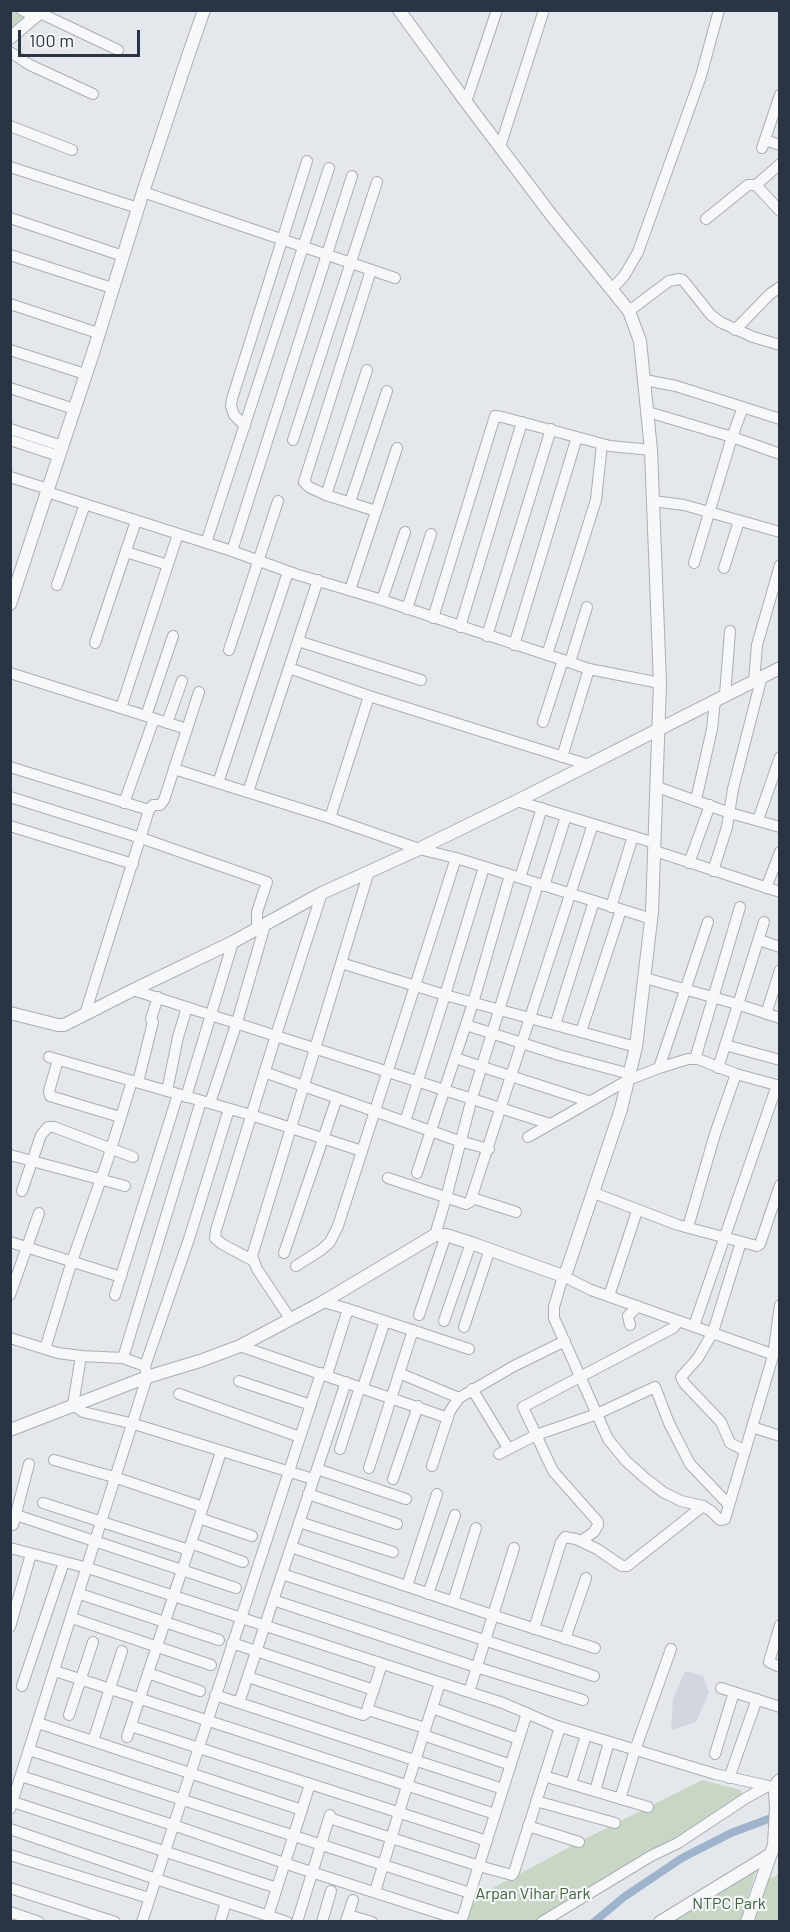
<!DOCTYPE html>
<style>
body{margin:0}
#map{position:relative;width:790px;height:1932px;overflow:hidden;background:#e4e7ec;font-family:Barlow,sans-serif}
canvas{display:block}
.frame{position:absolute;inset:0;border:12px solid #2b3445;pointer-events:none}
.scale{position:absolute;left:18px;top:30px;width:122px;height:27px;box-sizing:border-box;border:3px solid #2b3445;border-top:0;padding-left:8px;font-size:18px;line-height:21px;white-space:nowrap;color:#2b3445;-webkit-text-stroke:4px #f4f6f9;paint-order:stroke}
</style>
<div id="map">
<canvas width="790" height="1932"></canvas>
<div class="frame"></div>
<div class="scale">100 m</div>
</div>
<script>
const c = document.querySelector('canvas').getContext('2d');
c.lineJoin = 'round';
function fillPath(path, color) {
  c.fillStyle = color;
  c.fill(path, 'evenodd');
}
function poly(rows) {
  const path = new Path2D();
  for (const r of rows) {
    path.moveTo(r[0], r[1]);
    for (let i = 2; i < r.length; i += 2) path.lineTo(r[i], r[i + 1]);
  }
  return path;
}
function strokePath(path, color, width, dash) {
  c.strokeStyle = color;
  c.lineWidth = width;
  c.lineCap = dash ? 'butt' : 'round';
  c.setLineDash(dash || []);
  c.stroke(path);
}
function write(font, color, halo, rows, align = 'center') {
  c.font = font + ' Barlow,sans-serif';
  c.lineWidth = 4.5;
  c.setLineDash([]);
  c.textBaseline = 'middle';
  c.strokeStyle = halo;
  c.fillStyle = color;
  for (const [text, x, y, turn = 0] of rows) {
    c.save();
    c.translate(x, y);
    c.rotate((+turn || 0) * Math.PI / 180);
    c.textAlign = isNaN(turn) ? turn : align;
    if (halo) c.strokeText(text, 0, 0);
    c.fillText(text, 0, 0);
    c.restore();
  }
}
fillPath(poly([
 [685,1671,703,1676,709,1692,696,1722,671,1730,673,1700]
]), '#d2d6de');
fillPath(poly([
 [11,11,21,11,25,18,11,30],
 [702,1780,741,1790,742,1799,539,1920,460,1922,480,1895,579,1842],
 [750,1871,756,1871,741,1921,668,1922],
 [779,1871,779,1921,750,1922,765,1879,775,1877]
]), '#c9d6c5');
strokePath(poly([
 [594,1922,624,1897,682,1858,731,1833,779,1815]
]), '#9fb4cc', 8);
const minor = poly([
 [22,10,36,17],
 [40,13,118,50],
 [10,52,30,65,93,94],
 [466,102,497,10],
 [10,126,72,150],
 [765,140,780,145],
 [500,147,544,10],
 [762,148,780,95],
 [10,167,138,208],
 [756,185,780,211],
 [143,192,395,278],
 [10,218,123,256],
 [706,219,748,185,756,185,780,164],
 [10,255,112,288],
 [371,270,304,482,309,487,326,495,376,511],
 [612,289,624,276,638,252,701,76,719,10],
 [10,304,98,333],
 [629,311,669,281,680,279,683,280,711,315,720,322,753,337,780,345],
 [735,330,770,294,780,287],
 [10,350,85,374],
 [645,380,676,386,780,419],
 [10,388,74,409],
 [648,412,732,437,780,454],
 [245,426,234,415,231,406,232,399,307,161],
 [10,429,62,446],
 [10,440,59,456],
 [293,440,377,182],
 [10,477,48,489],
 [47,492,232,551,295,574,382,600,563,660,589,669,660,683],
 [326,495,367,370],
 [653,501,684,505,780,532],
 [350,502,387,391],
 [206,543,329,168],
 [232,551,352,176],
 [126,552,168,565],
 [694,563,732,437,743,407],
 [724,568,739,521],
 [57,585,85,504],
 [350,590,397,448],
 [382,600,405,532],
 [407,609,431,534],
 [433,618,495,416,502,417,610,446,651,450],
 [460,627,522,422],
 [487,636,551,429],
 [298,641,421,680],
 [95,643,136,521],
 [514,645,577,437],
 [229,650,278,501],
 [547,655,596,500,602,444],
 [570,662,587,607],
 [289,668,369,696,589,765],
 [10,673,187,729],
 [754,681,757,645,780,565],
 [725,695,730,631],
 [121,708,178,534],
 [146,716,173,636],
 [543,722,563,660],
 [167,723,182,681],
 [562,757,589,669],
 [10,767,149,810],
 [174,769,330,818,419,849,456,858,652,919],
 [218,783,288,572],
 [657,787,730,813,780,827],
 [248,792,318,580],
 [10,797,141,838,267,882,257,912,257,929],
 [696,800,712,729,715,700],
 [517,801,655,843],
 [124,803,154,719],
 [330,818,369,696],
 [758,820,780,757],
 [10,826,133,864],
 [655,851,780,892],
 [689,863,710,805],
 [713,871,727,827,733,789,762,676],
 [520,878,542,808],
 [544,886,566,816],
 [766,888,780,852],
 [611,907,633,836],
 [759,940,780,947],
 [341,963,445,995,484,867],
 [645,978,737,1004,780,1018],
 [133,990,550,1124],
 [85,1014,149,810,153,805,160,805,164,800,199,692],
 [766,1014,780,970],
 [466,1025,559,1055,630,1074],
 [555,1025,594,901],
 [581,1032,621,910],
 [725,1045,780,1060],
 [49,1057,251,1115,362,1151],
 [455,1058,588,1101],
 [695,1059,740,907],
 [58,1060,49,1091,50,1096,120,1117],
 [659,1068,708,922],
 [718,1068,764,922],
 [264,1072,459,1141,489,1149],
 [138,1082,153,1022,151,1019,158,997],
 [167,1091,178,1037,187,1007],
 [186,1097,233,942],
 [210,1103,237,1022,265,925],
 [405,1122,445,995,636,1047],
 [528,1137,628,1080,659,1068,688,1059,698,1059,736,1074,780,1086],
 [10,1155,125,1186],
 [417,1173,473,1003,510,875],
 [388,1178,466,1204,470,1202,593,824],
 [22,1191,41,1135,48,1127,54,1127,133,1157],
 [594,1193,678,1225,757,1246,760,1244,780,1185],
 [472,1198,516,1212],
 [688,1227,715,1134,736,1074],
 [435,1235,446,1198,472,1098,538,884],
 [10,1242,121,1277],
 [741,1242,713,1332,698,1358,681,1377,684,1383,721,1422,730,1443,744,1450],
 [284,1253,337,1098],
 [252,1260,222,1244,215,1238,216,1230,276,1035,322,893],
 [296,1266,321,1250,330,1242,338,1226,456,858],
 [563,1276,591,1290,769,1353,773,1356,725,1519,720,1520,711,1511,703,1506,681,1501,663,1492,645,1478,626,1461,608,1439,554,1318,554,1307,563,1276],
 [10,1295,39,1213],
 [115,1295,178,1094],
 [609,1296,637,1211],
 [323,1302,348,1309,469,1349],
 [419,1315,446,1235],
 [291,1320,257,1269,252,1256,369,871],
 [444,1321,471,1243],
 [630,1325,628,1316,638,1306],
 [694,1326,777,1085],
 [464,1327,490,1249],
 [10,1338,58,1353,81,1356,123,1358,145,1366,147,1377,10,1809],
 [240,1346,448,1418],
 [45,1349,72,1261,107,1162,132,1081],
 [81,1356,73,1405,83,1412,134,1424,313,1479],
 [773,1356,780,1305],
 [123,1358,201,1101],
 [145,1366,189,1239,229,1109],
 [399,1373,459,1398],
 [327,1375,348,1309],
 [239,1381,311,1405],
 [363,1387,385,1321],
 [472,1389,508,1448],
 [179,1394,300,1437],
 [752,1427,780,1436],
 [340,1449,360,1387],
 [499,1454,536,1435,597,1414,655,1387,669,1423,690,1464,729,1505],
 [54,1460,117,1478,203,1507],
 [432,1466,450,1411,459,1398,514,1366,565,1341],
 [369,1468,413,1330],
 [317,1469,406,1499],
 [393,1479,418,1406],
 [308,1494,397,1524],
 [43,1503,189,1550],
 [16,1515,236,1588],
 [199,1518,252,1536],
 [299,1522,393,1552],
 [13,1525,29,1464],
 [581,1541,594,1532,598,1525,598,1522,553,1471,523,1407,673,1328,679,1321],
 [191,1543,243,1562],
 [291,1547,492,1615,595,1648],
 [10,1548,88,1568,469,1692,503,1703,554,1725,715,1774,768,1786],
 [282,1574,594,1676],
 [407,1586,437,1494],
 [80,1594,219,1640],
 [428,1594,455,1515],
 [273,1600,476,1667,583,1700],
 [453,1602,476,1528],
 [72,1618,211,1665],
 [780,1625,769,1662,780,1667],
 [10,1627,31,1554],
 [534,1629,561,1542,565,1537,576,1539,597,1549,622,1566,627,1566,703,1506],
 [565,1639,586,1578],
 [232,1643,374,1690],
 [55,1671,495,1814],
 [148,1673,200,1691],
 [248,1677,363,1715,366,1713,382,1664],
 [22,1686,64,1562],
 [721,1688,780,1707],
 [469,1692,514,1548],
 [215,1695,503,1789],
 [239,1703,346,1382],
 [432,1708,519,1739],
 [368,1710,425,1728],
 [69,1715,93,1642],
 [38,1723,302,1810],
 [131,1726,487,1841],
 [423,1735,511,1765],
 [127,1737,221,1452],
 [93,1741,122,1651],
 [29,1750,470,1893],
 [715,1754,734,1692],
 [21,1776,173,1825,299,1868,460,1920,463,1916,527,1713],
 [544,1776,648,1807],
 [729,1778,757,1699],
 [571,1784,586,1735],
 [595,1791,609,1742],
 [620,1799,635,1750,671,1649],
 [536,1801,615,1823],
 [13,1802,277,1888],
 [329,1818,479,1866,512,1875,514,1872,560,1727],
 [528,1826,579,1842],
 [10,1829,156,1879,287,1922],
 [10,1855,149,1898],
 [10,1888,115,1922],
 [375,1892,407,1786,440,1683],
 [10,1912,39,1922],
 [348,1915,372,1922],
 [268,1916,310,1784],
 [346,1921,353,1900],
 [142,1922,321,1373],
 [220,1922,226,1902],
 [297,1922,330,1815],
 [322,1922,331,1891],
 [542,1922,651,1856,678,1843,746,1798,768,1786]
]);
const tertiary = poly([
 [10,38,43,10],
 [10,604,92,356,143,192,188,56,204,10],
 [10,1013,58,1025,64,1025,133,990,233,942,322,893,419,849,517,801,780,668],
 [10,1430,147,1377,200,1361,240,1346,323,1302,435,1235,446,1235,471,1243,563,1276,567,1270,621,1109,636,1047,652,912,660,683,651,450,640,341,629,311,552,216,466,102,399,10],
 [660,1922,771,1854],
 [747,1922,774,1845,776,1807,775,1792,777,1783,780,1780]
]);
strokePath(minor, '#a9aeb7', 12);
strokePath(tertiary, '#a9aeb7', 14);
strokePath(minor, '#f7f8fa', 10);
strokePath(tertiary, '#f7f8fa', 12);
write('16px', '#3f6138', '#f4f6f9', [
 ["Arpan Vihar Park",533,1894],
 ["NTPC Park",729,1904]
]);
</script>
